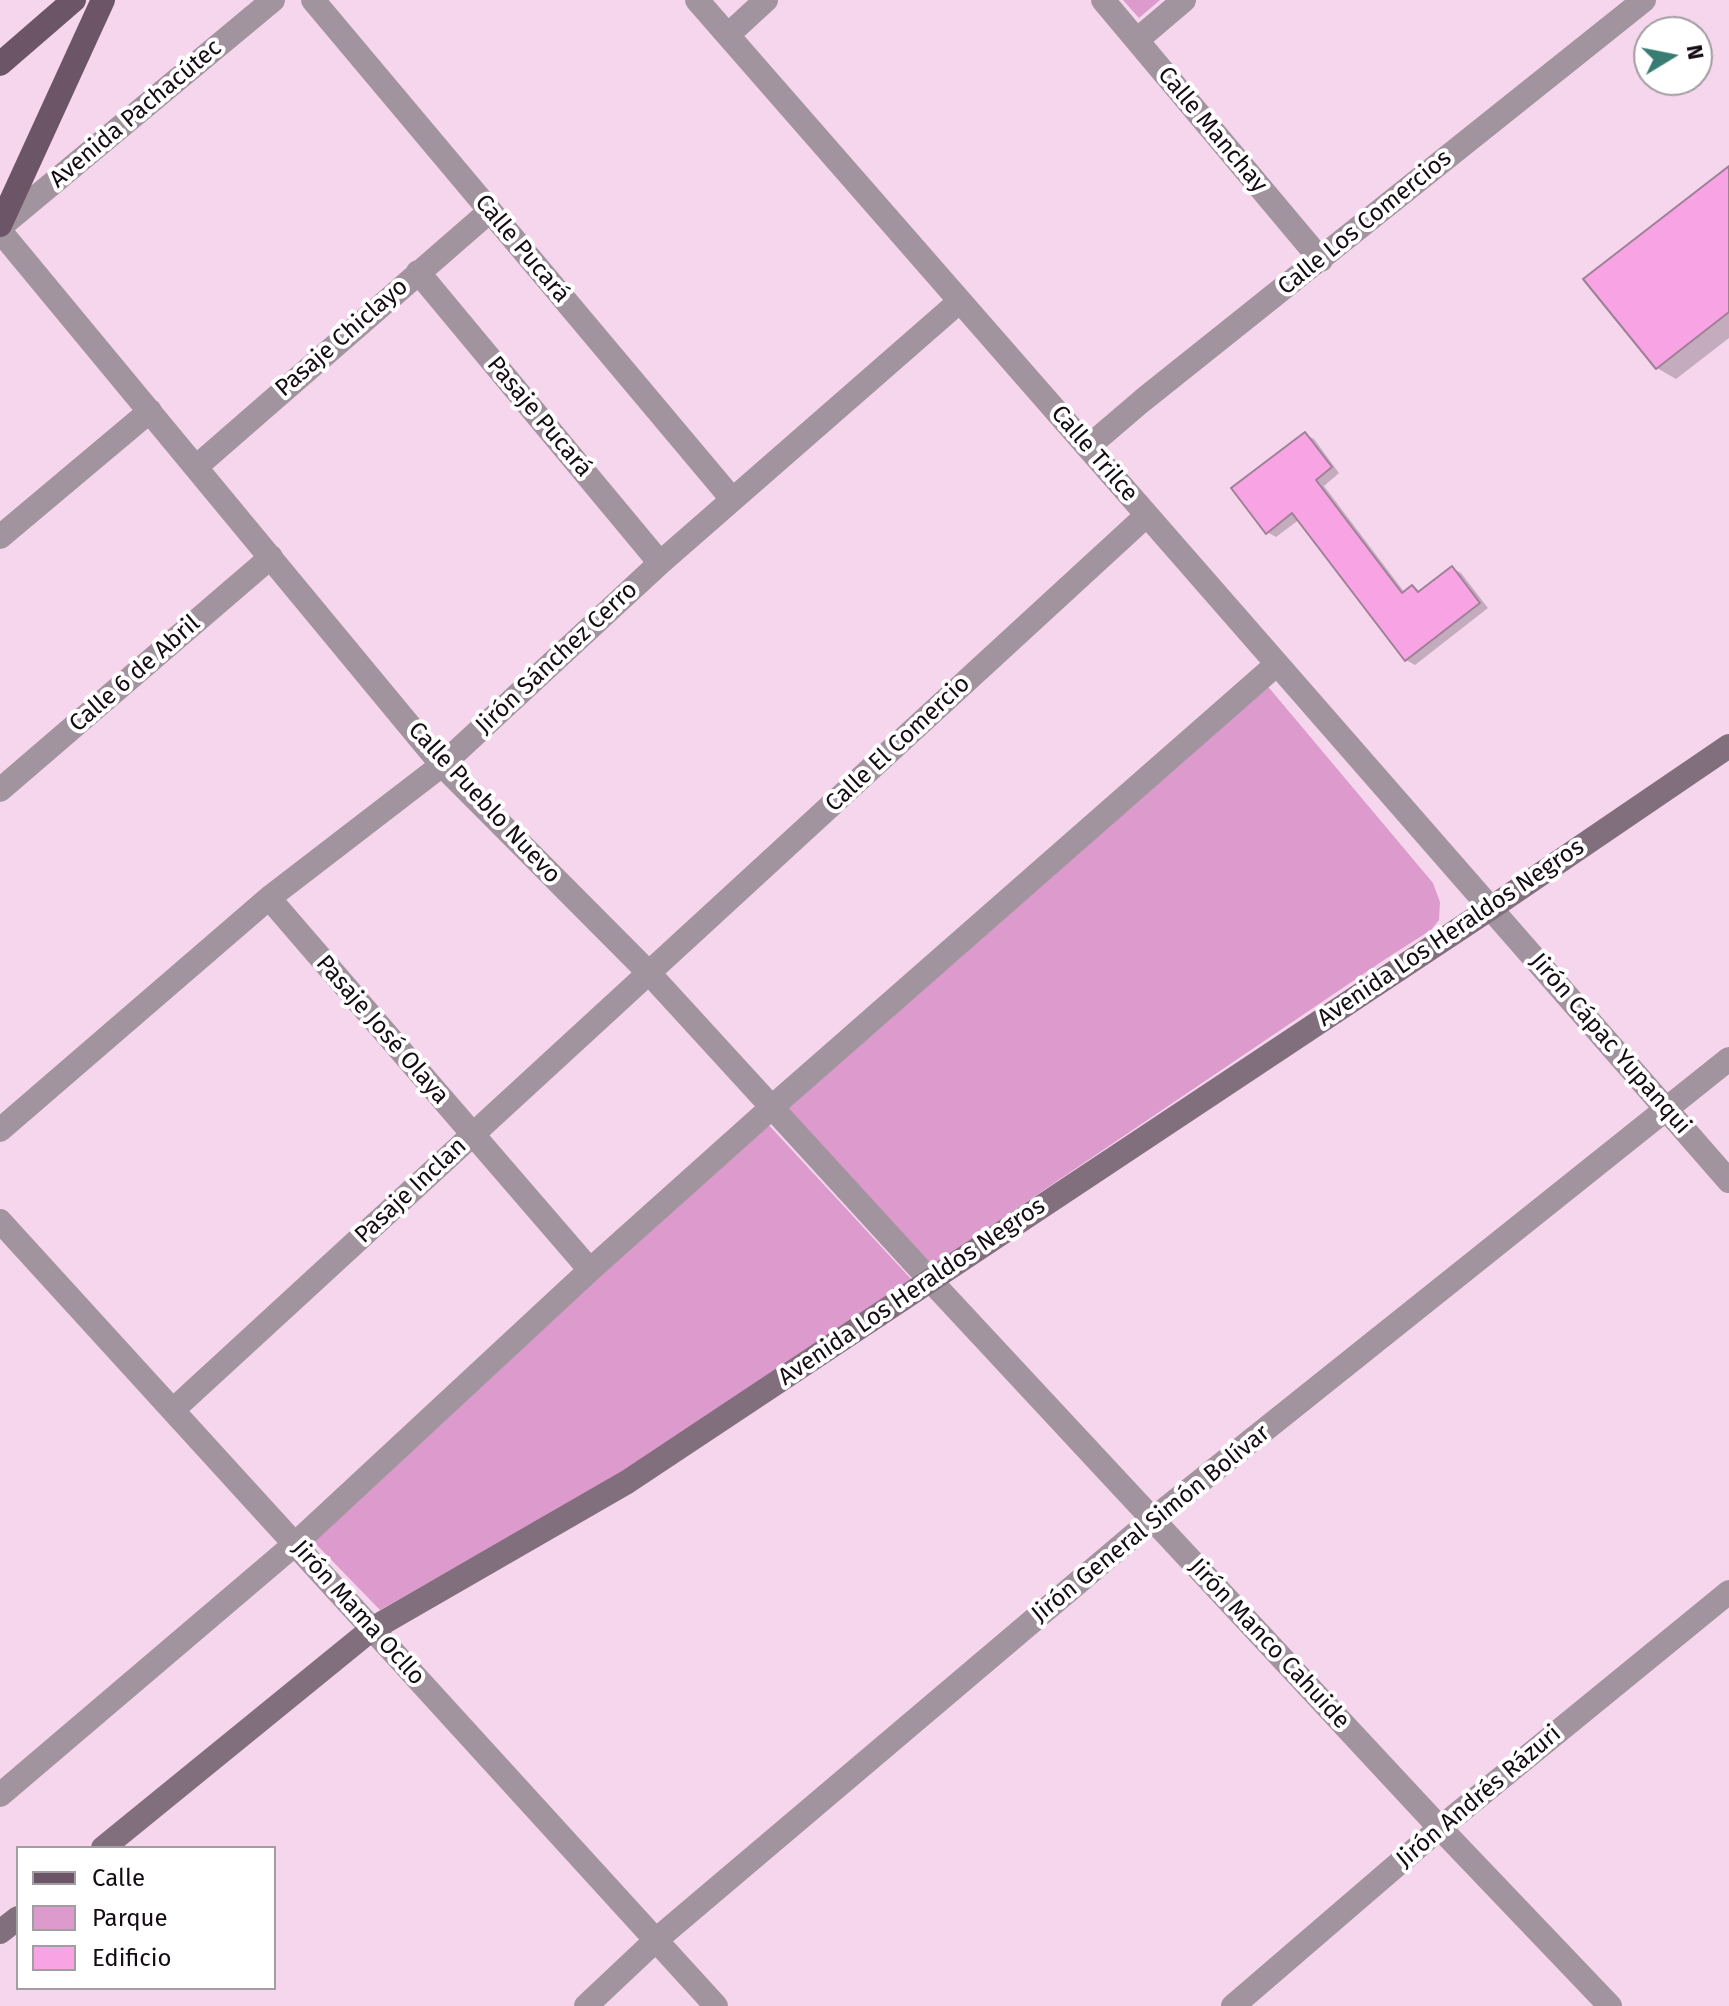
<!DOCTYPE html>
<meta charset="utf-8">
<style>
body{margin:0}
#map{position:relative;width:1729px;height:2006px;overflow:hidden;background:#f6d6ed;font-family:"Fira Sans",sans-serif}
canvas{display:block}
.legend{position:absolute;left:16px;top:1846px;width:260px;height:144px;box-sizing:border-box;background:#fff;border:2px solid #a19da0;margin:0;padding:10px 14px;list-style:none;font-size:24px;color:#150b12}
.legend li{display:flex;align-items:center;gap:16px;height:40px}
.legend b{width:40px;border:2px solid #a19da0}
.north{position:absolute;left:1633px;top:16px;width:80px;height:80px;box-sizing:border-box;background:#fff;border:2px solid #a19da0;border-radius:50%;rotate:80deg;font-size:22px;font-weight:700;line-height:32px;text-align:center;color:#150b12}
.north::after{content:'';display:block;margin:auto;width:28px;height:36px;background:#387d73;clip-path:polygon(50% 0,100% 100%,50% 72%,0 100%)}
</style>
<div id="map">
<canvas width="1729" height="2006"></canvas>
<ul class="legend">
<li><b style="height:10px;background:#6c5566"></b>Calle</li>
<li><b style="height:22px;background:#dd9acc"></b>Parque</li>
<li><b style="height:22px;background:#f8a3e3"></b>Edificio</li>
</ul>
<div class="north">N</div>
</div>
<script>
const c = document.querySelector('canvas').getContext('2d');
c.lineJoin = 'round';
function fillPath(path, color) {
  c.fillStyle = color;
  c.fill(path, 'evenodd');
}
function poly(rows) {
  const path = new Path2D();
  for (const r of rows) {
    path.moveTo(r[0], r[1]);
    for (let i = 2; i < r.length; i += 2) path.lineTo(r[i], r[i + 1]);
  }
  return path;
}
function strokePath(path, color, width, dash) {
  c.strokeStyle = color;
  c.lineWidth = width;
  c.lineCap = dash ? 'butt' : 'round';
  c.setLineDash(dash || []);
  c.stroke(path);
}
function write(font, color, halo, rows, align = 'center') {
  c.font = font + ' "Fira Sans",sans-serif';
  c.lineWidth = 8;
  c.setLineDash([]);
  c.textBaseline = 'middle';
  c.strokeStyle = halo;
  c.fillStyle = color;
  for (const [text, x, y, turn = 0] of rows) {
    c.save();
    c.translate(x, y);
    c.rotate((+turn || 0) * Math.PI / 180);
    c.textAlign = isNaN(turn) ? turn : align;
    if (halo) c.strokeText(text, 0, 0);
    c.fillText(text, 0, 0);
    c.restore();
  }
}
fillPath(poly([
 [1123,0,1160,0,1139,18],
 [1265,683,1433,883,1440,902,1439,920,1431,930,1387,958,930,1267,782,1109],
 [766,1122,912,1280,609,1480,380,1610,310,1538]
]), '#dd9acc');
fillPath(poly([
 [1729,169,1729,338,1676,379,1657,368],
 [1305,434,1314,439,1339,473,1324,486,1405,593,1412,588,1421,593,1452,568,1461,573,1488,608,1415,665,1406,660,1300,519,1276,537,1267,532]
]), '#0003');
const building = poly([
 [1729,166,1729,312,1656,369,1583,279,1729,166],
 [1305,432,1332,467,1316,480,1402,593,1412,585,1418,592,1452,566,1480,603,1405,661,1292,513,1266,534,1231,488,1305,432]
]);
fillPath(building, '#f8a3e3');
strokePath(building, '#9e8196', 2);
strokePath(poly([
 [313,0,732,499],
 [697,0,1729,1181],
 [1103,0,1321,260],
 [728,35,766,0],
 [1137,40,1184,0],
 [0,227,273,0],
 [0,231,442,765,649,973,930,1280,1440,1828,1610,2006],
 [418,272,660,563],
 [1088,447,1143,400,1644,0],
 [196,467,490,211],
 [0,537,150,411],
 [0,790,271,557],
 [269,898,590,1270],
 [0,1130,269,898,442,765,660,563,960,301],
 [0,1221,716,2006],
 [173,1410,1147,515],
 [0,1795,295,1544,590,1270,771,1108,1277,664],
 [586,2006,656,1940,1153,1519,1729,1059],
 [1233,2006,1440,1828,1729,1592]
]), '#a2949e', 24);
strokePath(poly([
 [103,1848,372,1629,627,1482,1491,908,1729,746],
 [0,1932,18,1918]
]), '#826f7d', 24);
strokePath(poly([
 [0,64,74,0],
 [0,225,103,0]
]), '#6c5566', 24);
write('24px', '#150b12', '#fff', [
 ["Avenida Pachacútec",136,114,-40],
 ["Calle Manchay",1212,130,50],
 ["Calle Los Comercios",1365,223,-39],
 ["Calle Pucará",522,249,50],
 ["Pasaje Chiclayo",342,338,-41],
 ["Pasaje Pucará",539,417,50],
 ["Calle Trilce",1094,454,49],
 ["Jirón Sánchez Cerro",557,658,-43],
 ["Calle 6 de Abril",135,674,-41],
 ["Calle El Comercio",898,744,-43],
 ["Calle Pueblo Nuevo",484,803,47],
 ["Avenida Los Heraldos Negros",1451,933,-34],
 ["Pasaje José Olaya",382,1030,49],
 ["Jirón Cápac Yupanqui",1610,1044,49],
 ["Pasaje Inclan",411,1191,-43],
 ["Avenida Los Heraldos Negros",912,1292,-34],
 ["Jirón General Simón Bolívar",1151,1524,-39],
 ["Jirón Mama Ocllo",358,1613,48],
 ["Jirón Manco Cahuide",1269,1644,47],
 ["Jirón Andrés Rázuri",1479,1797,-40]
]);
</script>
